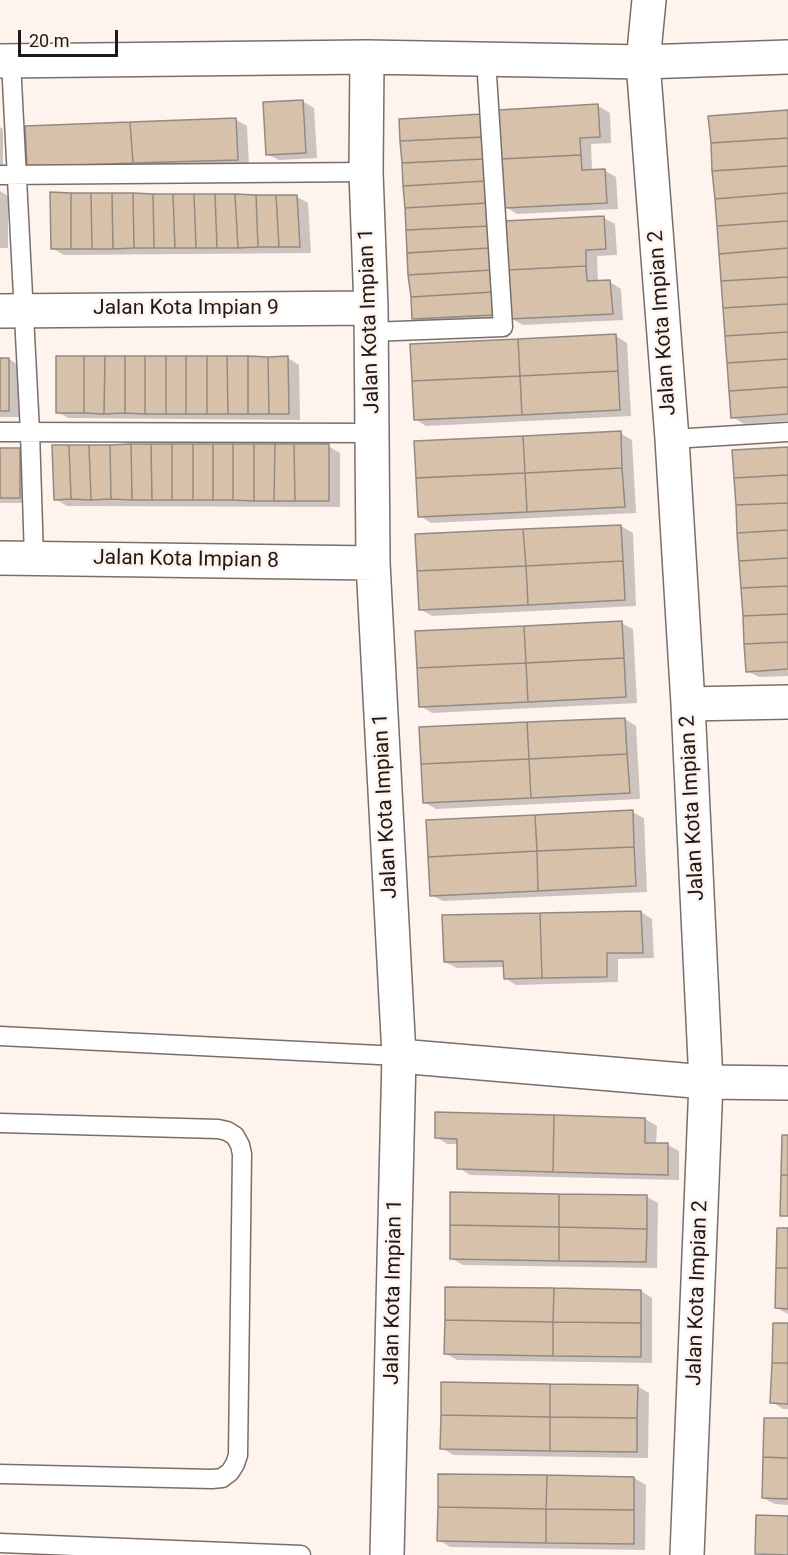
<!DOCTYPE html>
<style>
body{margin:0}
#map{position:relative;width:788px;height:1555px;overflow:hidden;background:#fff3ee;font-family:Roboto,sans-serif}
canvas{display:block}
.scale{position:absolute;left:18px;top:30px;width:100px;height:27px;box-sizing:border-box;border:3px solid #1e1a18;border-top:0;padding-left:8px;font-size:18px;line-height:21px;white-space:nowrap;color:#1e1a18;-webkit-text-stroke:4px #fff3ee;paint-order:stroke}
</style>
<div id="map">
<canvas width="788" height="1555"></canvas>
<div class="scale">20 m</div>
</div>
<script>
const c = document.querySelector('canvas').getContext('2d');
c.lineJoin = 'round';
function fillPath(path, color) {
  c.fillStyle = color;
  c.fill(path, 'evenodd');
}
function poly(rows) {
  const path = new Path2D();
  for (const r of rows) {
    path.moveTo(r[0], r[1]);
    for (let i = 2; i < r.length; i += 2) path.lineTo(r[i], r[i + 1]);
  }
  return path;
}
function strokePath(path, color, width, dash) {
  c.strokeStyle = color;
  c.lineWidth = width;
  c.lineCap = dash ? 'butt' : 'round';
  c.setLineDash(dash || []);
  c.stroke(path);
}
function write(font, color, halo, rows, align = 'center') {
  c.font = font + ' Roboto,sans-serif';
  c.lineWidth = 5;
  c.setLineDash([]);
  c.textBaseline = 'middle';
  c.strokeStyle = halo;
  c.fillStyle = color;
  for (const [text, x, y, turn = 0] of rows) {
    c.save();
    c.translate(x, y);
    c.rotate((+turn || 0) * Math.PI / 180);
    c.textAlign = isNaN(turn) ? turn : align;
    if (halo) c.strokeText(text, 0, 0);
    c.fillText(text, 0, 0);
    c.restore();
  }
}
fillPath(poly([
 [302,101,314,108,317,158,279,160,267,154],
 [598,106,610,113,611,143,591,144,592,171,604,170,616,177,618,209,517,214,506,207],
 [788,112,788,421,744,424,733,417],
 [235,119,247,126,249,166,40,173],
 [401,120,505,320,425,325,413,318],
 [0,127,3,129,3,165,0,165],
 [0,191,8,196,8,248,0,248],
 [297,197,308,203,311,253,64,255,52,248],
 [604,218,615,224,617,255,597,256,598,282,610,282,621,289,623,320,523,325,512,319],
 [616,336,627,343,631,416,426,426,415,419],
 [288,358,299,365,300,420,69,418,57,412],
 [0,359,9,359,20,366,21,417,0,417],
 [620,433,632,440,636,513,431,523,420,516],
 [328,446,340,453,340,507,67,506,55,499],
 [0,449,19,449,31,456,31,503,0,503],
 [788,449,788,676,759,677,747,671],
 [621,526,633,533,636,606,432,616,420,609,417,536],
 [621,623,633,629,637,703,432,713,421,706],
 [625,719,636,726,640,799,436,809,424,802],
 [632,812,644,818,647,892,443,901,431,895],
 [641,912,652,919,654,958,618,959,618,982,516,985,505,978,505,967,457,968,445,962],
 [436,1114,645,1119,657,1126,656,1144,668,1145,679,1151,679,1180,470,1175,459,1168,459,1144,447,1144,436,1137],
 [647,1197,658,1203,657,1268,463,1265,451,1258],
 [788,1230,788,1314,777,1308],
 [641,1291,652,1298,652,1363,457,1360,445,1353],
 [788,1325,788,1409,783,1409,772,1402],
 [637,1386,649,1393,648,1458,453,1455,442,1448],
 [788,1420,788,1505,775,1504,763,1498],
 [440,1475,634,1478,646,1485,645,1550,450,1547,439,1540]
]), '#0003');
const building = poly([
 [303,100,306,153,266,155,263,102,303,100],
 [598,104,600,137,580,138,581,155,501,159,498,110,598,104],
 [788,110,788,138,711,143,708,116,788,110],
 [482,114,483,137,400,141,399,119,482,114],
 [236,118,238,160,133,163,130,122,236,118],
 [130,122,133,163,27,167,25,126,130,122],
 [483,137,484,159,402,163,400,141,483,137],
 [788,138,788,166,712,171,711,143,788,138],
 [581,155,582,170,605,169,607,203,504,208,501,159,581,155],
 [484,159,486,181,403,186,402,163,484,159],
 [788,166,788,193,715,199,712,171,788,166],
 [486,181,487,203,405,208,403,186,486,181],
 [50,192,71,193,71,249,51,249,50,192],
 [71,193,91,193,92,249,71,249,71,193],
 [91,193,112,193,113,249,92,249,91,193],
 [112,193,133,193,134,248,113,249,112,193],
 [133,193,153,194,154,248,134,248,133,193],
 [788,193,788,221,717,226,715,199,788,193],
 [153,194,173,194,175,248,154,248,153,194],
 [173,194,194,194,196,248,175,248,173,194],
 [194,194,215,194,217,248,196,248,194,194],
 [215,194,235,194,238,248,217,248,215,194],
 [235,194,256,195,258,247,238,248,235,194],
 [256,195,276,195,279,247,258,247,256,195],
 [276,195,297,195,300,247,279,247,276,195],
 [487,203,489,226,406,230,405,208,487,203],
 [604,216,606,249,586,250,586,266,507,270,504,221,604,216],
 [788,221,788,248,719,254,717,226,788,221],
 [489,226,490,248,407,253,406,230,489,226],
 [490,248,492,270,408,275,407,253,490,248],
 [788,248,788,277,721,281,719,254,788,248],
 [586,266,587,281,610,280,613,314,510,319,507,270,586,266],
 [492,270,493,292,411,297,408,275,492,270],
 [788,277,788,304,723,308,721,281,788,277],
 [493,292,495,315,412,319,411,297,493,292],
 [788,304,788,332,725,336,723,308,788,304],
 [788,332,788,359,727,363,725,336,788,332],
 [616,334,618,371,520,376,518,339,616,334],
 [518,339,520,376,412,381,410,344,518,339],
 [56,356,84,356,84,413,56,413,56,356],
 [84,356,105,356,104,414,84,413,84,356],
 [105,356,125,356,125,413,104,414,105,356],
 [125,356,145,356,145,414,125,413,125,356],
 [145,356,166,356,166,414,145,414,145,356],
 [166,356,186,356,186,414,166,414,166,356],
 [186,356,207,356,207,414,186,414,186,356],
 [207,356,227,356,228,414,207,414,207,356],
 [227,356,248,356,248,414,228,414,227,356],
 [248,356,268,357,269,414,248,414,248,356],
 [288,356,289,414,269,414,268,357,288,356],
 [0,358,9,358,9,411,0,411,0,358],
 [788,359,788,387,729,391,727,363,788,359],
 [618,371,620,410,522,415,520,376,618,371],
 [520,376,522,415,414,420,412,381,520,376],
 [788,387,788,414,731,418,729,391,788,387],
 [621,431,622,468,525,473,523,436,621,431],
 [523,436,525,473,416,478,414,441,523,436],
 [131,444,132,500,111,499,110,445,131,444],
 [131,444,151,444,152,500,132,500,131,444],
 [151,444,172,444,172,500,152,500,151,444],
 [172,444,193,444,193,500,172,500,172,444],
 [193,444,213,444,213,500,193,500,193,444],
 [213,444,233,444,233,500,213,500,213,444],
 [233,444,254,444,254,501,233,500,233,444],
 [254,444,275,444,274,501,254,501,254,444],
 [275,444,294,444,295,501,274,501,275,444],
 [294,444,329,444,329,501,295,501,294,444],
 [52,445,69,445,71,499,54,500,52,445],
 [69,445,89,445,91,500,71,499,69,445],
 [89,445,110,445,111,499,91,500,89,445],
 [788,447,788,475,734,478,732,450,788,447],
 [0,448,20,448,20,498,0,498,0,448],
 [622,468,625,507,527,512,525,473,622,468],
 [525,473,527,512,418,517,416,478,525,473],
 [788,475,788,503,736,505,734,478,788,475],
 [788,503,788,530,737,533,736,505,788,503],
 [621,525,623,561,526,566,523,529,621,525],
 [523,529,526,566,417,571,415,534,523,529],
 [788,530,788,558,739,561,737,533,788,530],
 [788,558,788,586,741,588,739,561,788,558],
 [623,561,625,600,528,605,526,566,623,561],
 [526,566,528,605,419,610,417,571,526,566],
 [788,586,788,614,743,616,741,588,788,586],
 [788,614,788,642,744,644,743,616,788,614],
 [622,621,624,658,526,663,524,626,622,621],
 [524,626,526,663,417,668,415,631,524,626],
 [788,642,788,669,746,672,744,644,788,642],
 [624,658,626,697,528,702,526,663,624,658],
 [526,663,528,702,419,707,417,668,526,663],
 [625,718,627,754,529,759,527,722,625,718],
 [527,722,529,759,421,764,419,727,527,722],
 [627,754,630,793,531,798,529,759,627,754],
 [529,759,531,798,423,803,421,764,529,759],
 [633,810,634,847,537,851,535,815,633,810],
 [535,815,537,851,428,857,426,820,535,815],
 [634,847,636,886,538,891,537,851,634,847],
 [537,851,538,891,430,896,428,857,537,851],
 [641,911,643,953,607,953,607,977,542,978,540,913,641,911],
 [540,913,542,978,504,979,503,961,444,962,442,915,540,913],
 [435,1112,554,1115,553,1172,457,1169,457,1139,435,1138,435,1112],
 [554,1115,645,1118,645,1143,668,1143,668,1175,553,1172,554,1115],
 [782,1135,788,1135,788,1175,781,1175,782,1135],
 [781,1175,788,1175,788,1216,780,1216,781,1175],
 [450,1192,559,1194,559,1227,450,1225,450,1192],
 [559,1194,647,1195,647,1229,559,1227,559,1194],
 [450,1225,559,1227,559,1261,450,1259,450,1225],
 [559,1227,647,1229,646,1262,559,1261,559,1227],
 [777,1228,788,1228,788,1268,776,1268,777,1228],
 [776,1268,788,1268,788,1309,775,1308,776,1268],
 [445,1287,554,1288,553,1322,445,1320,445,1287],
 [554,1288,641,1290,641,1323,553,1322,554,1288],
 [445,1320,553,1322,553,1356,444,1354,445,1320],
 [553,1322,641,1323,641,1357,553,1356,553,1322],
 [773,1323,788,1323,788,1363,772,1363,773,1323],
 [772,1363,788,1363,788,1404,770,1403,772,1363],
 [441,1382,550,1384,550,1417,441,1415,441,1382],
 [550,1384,638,1385,637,1418,550,1417,550,1384],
 [441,1415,550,1417,550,1451,440,1449,441,1415],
 [550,1417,637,1418,637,1452,550,1451,550,1417],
 [764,1418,788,1418,788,1458,763,1457,764,1418],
 [763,1457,788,1458,788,1499,762,1498,763,1457],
 [438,1474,547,1475,546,1509,438,1507,438,1474],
 [547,1475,634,1477,634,1510,546,1509,547,1475],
 [438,1507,546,1509,546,1543,437,1541,438,1507],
 [546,1509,634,1510,634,1544,546,1543,546,1509],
 [756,1515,788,1516,788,1555,755,1554,756,1515]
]);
fillPath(building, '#d8c1aa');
strokePath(building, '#918a82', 1.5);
const service = poly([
 [11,62,30,432,34,558],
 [0,175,366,172],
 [370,332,503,327,486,59],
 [0,432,373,433],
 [672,439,788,432],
 [0,1036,399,1056],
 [0,1123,218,1129,227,1131,235,1136,240,1145,242,1154,238,1455,235,1464,230,1472,222,1478,212,1479,0,1474],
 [0,1543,301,1555]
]);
const minor = poly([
 [649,0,643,62,672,439,688,704,706,1082,687,1555],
 [367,57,366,172,371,308,373,563,399,1056,387,1555],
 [0,61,367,57,643,62,788,57],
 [0,311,371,308],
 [0,558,373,563],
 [688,704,788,702],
 [399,1056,706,1082,788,1083]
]);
strokePath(service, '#796f6a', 21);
strokePath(minor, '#796f6a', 36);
strokePath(service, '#fff', 18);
strokePath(minor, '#fff', 33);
write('21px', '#1e1a18', '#fff3ee', [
 ["Jalan Kota Impian 9",186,309],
 ["Jalan Kota Impian 1",370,321,-92],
 ["Jalan Kota Impian 2",663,323,-94],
 ["Jalan Kota Impian 8",186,560,1],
 ["Jalan Kota Impian 1",386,806,-93],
 ["Jalan Kota Impian 2",693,808,-93],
 ["Jalan Kota Impian 1",394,1292,-89],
 ["Jalan Kota Impian 2",698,1293,-88]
]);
</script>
